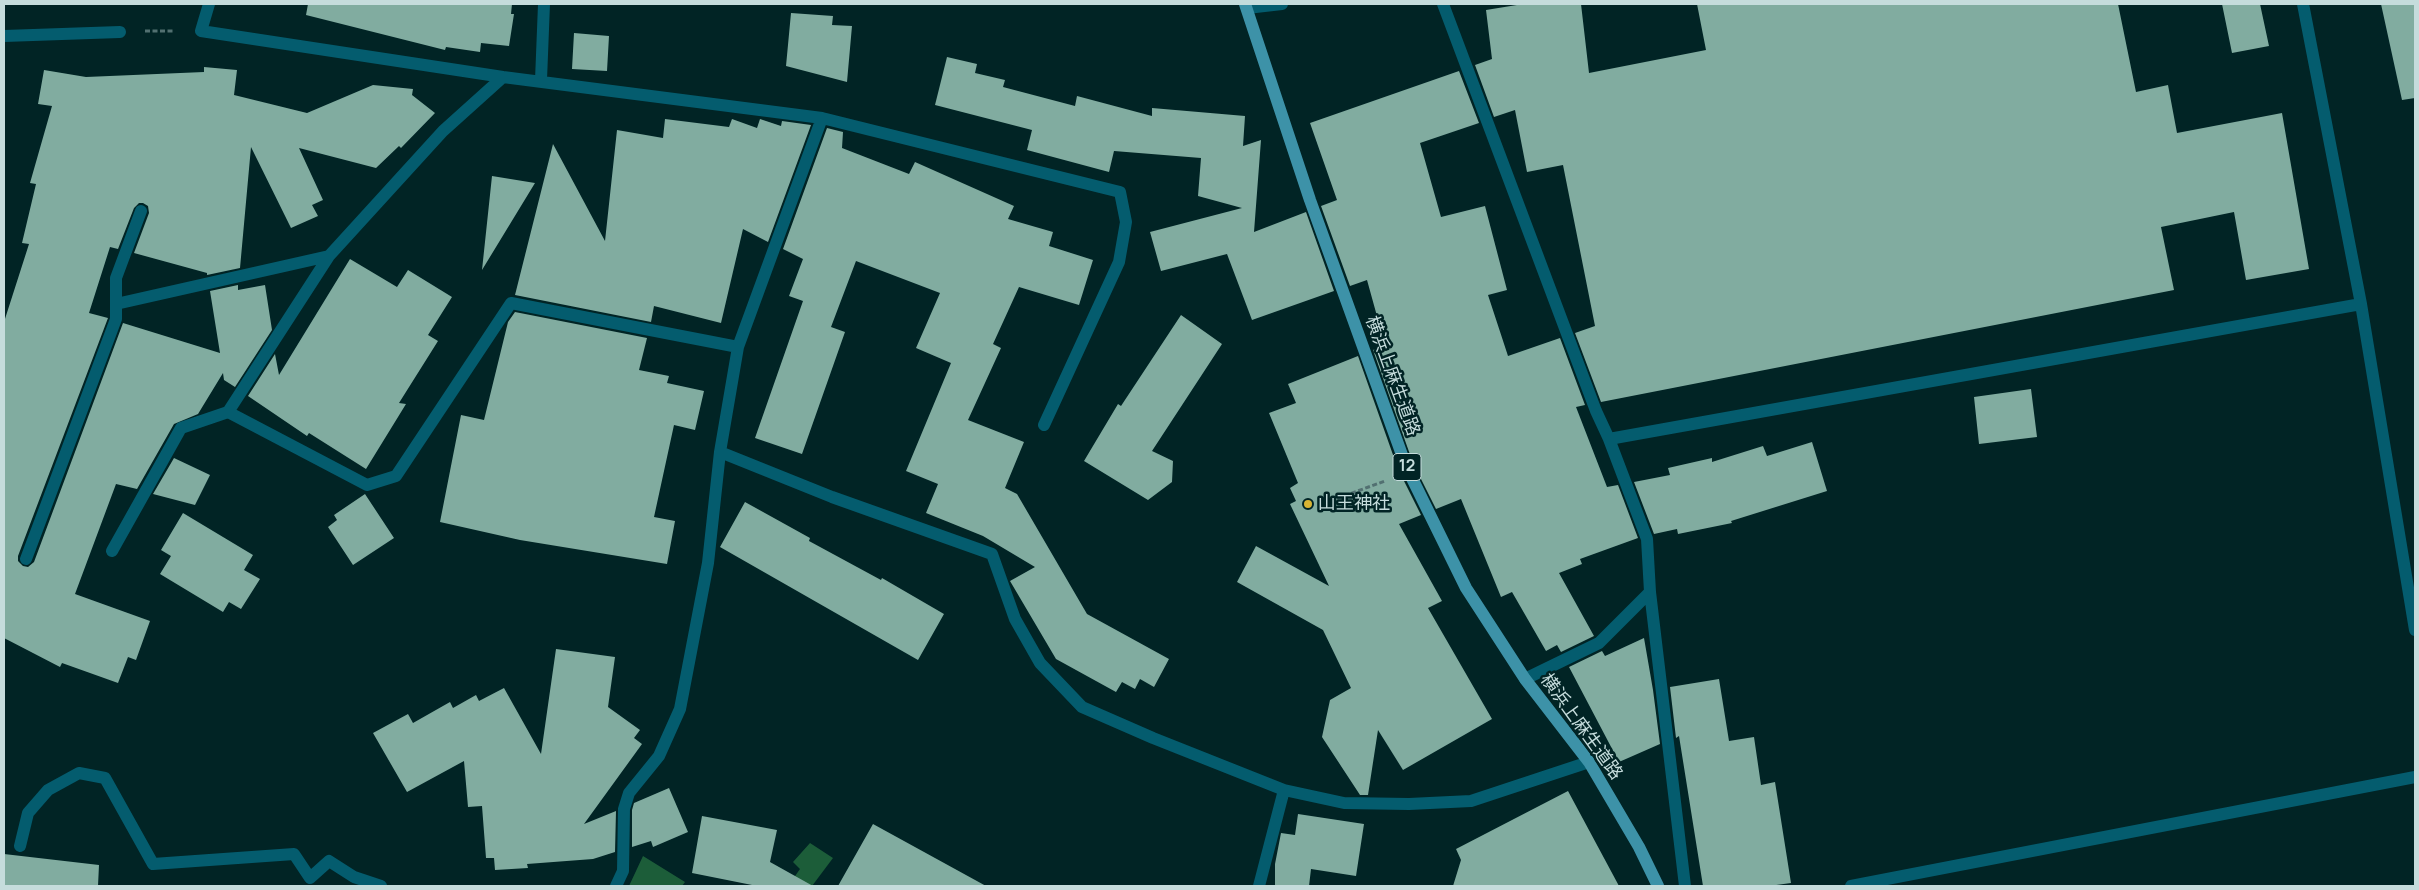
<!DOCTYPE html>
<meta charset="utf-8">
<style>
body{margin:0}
#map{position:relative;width:2419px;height:890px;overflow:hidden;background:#012425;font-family:Manrope,sans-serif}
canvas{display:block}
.frame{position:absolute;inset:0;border:5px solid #c5dcdc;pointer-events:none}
</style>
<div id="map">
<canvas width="2419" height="890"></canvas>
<div class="frame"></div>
</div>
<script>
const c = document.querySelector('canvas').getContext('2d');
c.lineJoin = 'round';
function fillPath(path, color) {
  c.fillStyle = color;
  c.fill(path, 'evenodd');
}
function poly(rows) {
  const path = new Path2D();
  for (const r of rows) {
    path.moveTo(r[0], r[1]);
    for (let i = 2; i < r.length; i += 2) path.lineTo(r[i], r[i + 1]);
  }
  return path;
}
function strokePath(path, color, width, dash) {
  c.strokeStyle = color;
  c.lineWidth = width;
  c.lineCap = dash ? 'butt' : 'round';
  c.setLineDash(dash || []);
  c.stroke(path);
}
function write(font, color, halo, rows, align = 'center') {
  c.font = font + ' Manrope,"Noto Sans JP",sans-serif';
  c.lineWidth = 5;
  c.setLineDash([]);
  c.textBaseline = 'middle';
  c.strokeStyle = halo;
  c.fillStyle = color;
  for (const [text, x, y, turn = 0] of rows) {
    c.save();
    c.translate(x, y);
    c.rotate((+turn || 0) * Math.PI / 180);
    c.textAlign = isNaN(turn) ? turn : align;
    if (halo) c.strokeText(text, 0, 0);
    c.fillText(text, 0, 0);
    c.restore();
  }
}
fillPath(poly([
 [810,843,833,858,812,886,788,886,800,869,793,862],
 [643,856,685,882,682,886,629,886]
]), '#1c5d39');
fillPath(poly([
 [308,4,512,4,511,14,514,14,509,46,481,43,480,52,446,47,445,50,306,15],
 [1523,4,1581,4,1589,73,1706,50,1697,4,2118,4,2136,92,2168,85,2177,133,2282,113,2309,269,2246,280,2234,212,2161,227,2174,290,1601,402,1575,333,1595,326,1563,165,1527,172,1515,110,1494,117,1475,65,1492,59,1486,10],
 [2222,4,2260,4,2269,46,2232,53],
 [2381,4,2415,4,2415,98,2402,100],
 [791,13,833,16,832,25,852,26,847,82,786,66],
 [574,33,609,36,607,71,572,69],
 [947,57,977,64,975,73,1005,80,1003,87,1075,106,1077,96,1152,116,1152,108,1245,116,1243,146,1261,140,1254,232,1306,212,1334,291,1252,320,1227,254,1161,271,1150,232,1242,208,1198,196,1201,158,1114,151,1109,172,1027,150,1032,130,935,105],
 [204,67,237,70,234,95,307,113,373,85,413,89,412,95,435,113,401,148,399,146,376,168,299,148,323,200,312,205,318,216,291,228,251,147,240,268,207,275,207,273,134,253,149,213,148,206,143,203,139,203,134,208,118,249,110,247,89,313,108,318,18,556,18,561,23,566,28,567,34,562,123,323,220,353,210,291,238,285,238,290,265,285,272,330,235,387,224,380,223,373,198,414,174,424,137,489,116,484,75,594,150,621,136,660,128,657,118,683,62,663,60,667,4,638,4,322,29,244,22,243,36,184,30,183,52,106,38,104,44,70,86,77,204,72],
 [1459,71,1479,123,1420,143,1441,217,1485,206,1507,290,1488,295,1508,356,1560,338,1585,405,1576,407,1607,487,1618,485,1638,538,1580,559,1582,564,1559,573,1594,636,1561,652,1557,645,1546,651,1512,592,1501,597,1461,499,1436,509,1413,463,1373,350,1385,345,1367,280,1350,286,1321,206,1337,200,1310,123],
 [665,119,729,127,732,119,757,128,760,119,781,126,782,121,811,125,768,242,743,229,721,323,654,306,651,322,515,295,553,144,605,241,617,130,663,138],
 [827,128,843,132,842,148,909,174,915,162,1014,206,1008,219,1053,232,1049,246,1093,260,1079,305,1019,287,993,344,1001,348,968,420,1024,442,1005,488,1017,494,1087,614,1169,659,1154,687,1140,679,1135,689,1122,682,1116,692,1056,659,1010,581,1035,567,983,536,926,513,938,484,906,471,951,363,916,348,940,293,856,261,831,327,845,332,802,454,755,438,803,301,789,296,803,259,783,249],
 [492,176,535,183,482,270],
 [350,259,397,287,408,270,452,297,428,335,438,341,399,403,406,404,366,469,309,433,307,436,248,396,275,354,279,375],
 [515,312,647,338,639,370,669,376,667,383,704,391,695,430,674,425,654,517,675,521,667,564,520,540,440,522,461,415,484,420,508,322],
 [1181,315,1222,344,1152,451,1173,461,1172,482,1148,500,1084,461,1118,404,1121,406],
 [1358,356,1398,469,1421,515,1399,524,1442,601,1428,608,1492,719,1403,770,1378,730,1368,795,1360,795,1322,737,1330,700,1351,688,1323,630,1237,582,1256,546,1329,586,1290,504,1296,501,1290,488,1298,483,1269,413,1296,403,1288,384],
 [2031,389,2037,437,1979,444,1974,397],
 [1812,442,1827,491,1731,521,1732,523,1678,534,1677,529,1654,534,1634,482,1670,475,1668,468,1712,458,1712,462,1763,446,1767,456],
 [174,458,210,475,195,505,153,494],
 [365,494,394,538,353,565,328,527,337,520,334,515],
 [745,502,810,538,809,541,881,580,882,578,944,614,918,660,720,547],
 [183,513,253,555,244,570,260,579,241,609,229,602,223,612,160,574,171,556,161,550],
 [1644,638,1653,690,1660,744,1619,762,1569,667,1602,651,1605,656],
 [556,649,615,657,608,707,640,730,634,738,642,744,584,824,616,811,615,852,593,859,527,864,528,868,495,870,494,858,486,858,482,806,468,807,464,761,407,792,373,733,408,714,413,723,450,702,453,708,476,695,479,701,504,688,541,754],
 [1719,679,1729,741,1754,737,1761,785,1775,782,1791,883,1769,886,1703,886,1679,736,1676,738,1670,687],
 [669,788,688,832,653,847,651,841,632,847,632,810,634,803],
 [1568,791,1619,886,1453,886,1461,860,1456,849],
 [1298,814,1364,824,1356,876,1311,869,1309,886,1275,886,1275,864,1281,833,1295,835],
 [702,816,777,830,770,862,813,886,757,886,692,873],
 [873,824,986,886,838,886],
 [4,854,99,865,98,886,4,886]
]), '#81aca0');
strokePath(poly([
 [145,31,174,31],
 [1330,501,1385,481]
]), '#527071', 3, [5, 2.5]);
strokePath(poly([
 [209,4,201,31,503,77,822,118,1120,192,1126,222,1119,262,1044,425],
 [1443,4,1596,411,1609,439,1647,539,1650,592,1599,643,1525,679],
 [2303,4,2361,304,2415,630],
 [1247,8,1282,4],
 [4,36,120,32],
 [541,80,544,4],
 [116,304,329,256],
 [228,412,367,485,396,476,511,303,738,347],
 [1609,439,2361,304],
 [720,452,832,497,992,554,1015,619,1040,663,1082,707,1153,738,1284,790,1344,803,1409,804,1471,801,1589,762],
 [112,551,181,428,228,412,329,256,443,131,503,77],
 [26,559,116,319,116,278,141,211],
 [1650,592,1685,886],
 [20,846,28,813,48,790,79,773,105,778,153,864,294,854,310,878,329,861,354,877,381,886],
 [616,886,623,871,624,809,629,793,659,756,680,709,708,563,720,452,738,347,822,118],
 [1259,886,1284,790],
 [1851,886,2415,777]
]), '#045c6e', 12);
strokePath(poly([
 [1245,4,1310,200,1406,466,1466,588,1525,679,1589,762,1639,847,1658,886]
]), '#3d92a8', 12);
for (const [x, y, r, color] of [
 [1308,504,5,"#d8b434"]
]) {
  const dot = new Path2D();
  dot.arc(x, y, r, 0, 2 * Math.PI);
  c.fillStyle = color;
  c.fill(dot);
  strokePath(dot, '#012425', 2);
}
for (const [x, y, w] of [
 [1407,467,28]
]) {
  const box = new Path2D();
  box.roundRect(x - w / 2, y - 13.5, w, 27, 4);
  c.fillStyle = '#012425';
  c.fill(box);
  strokePath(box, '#c5dcdc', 1);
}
write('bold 16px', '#c5dcdc', null, [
 ["12",1407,467]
]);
write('18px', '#c5dcdc', '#012425', [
 ["横浜上麻生道路",1392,376,70],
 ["横浜上麻生道路",1581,727,54]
]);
write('18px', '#c5dcdc', '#012425', [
 ["山王神社",1318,504]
], 'left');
</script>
